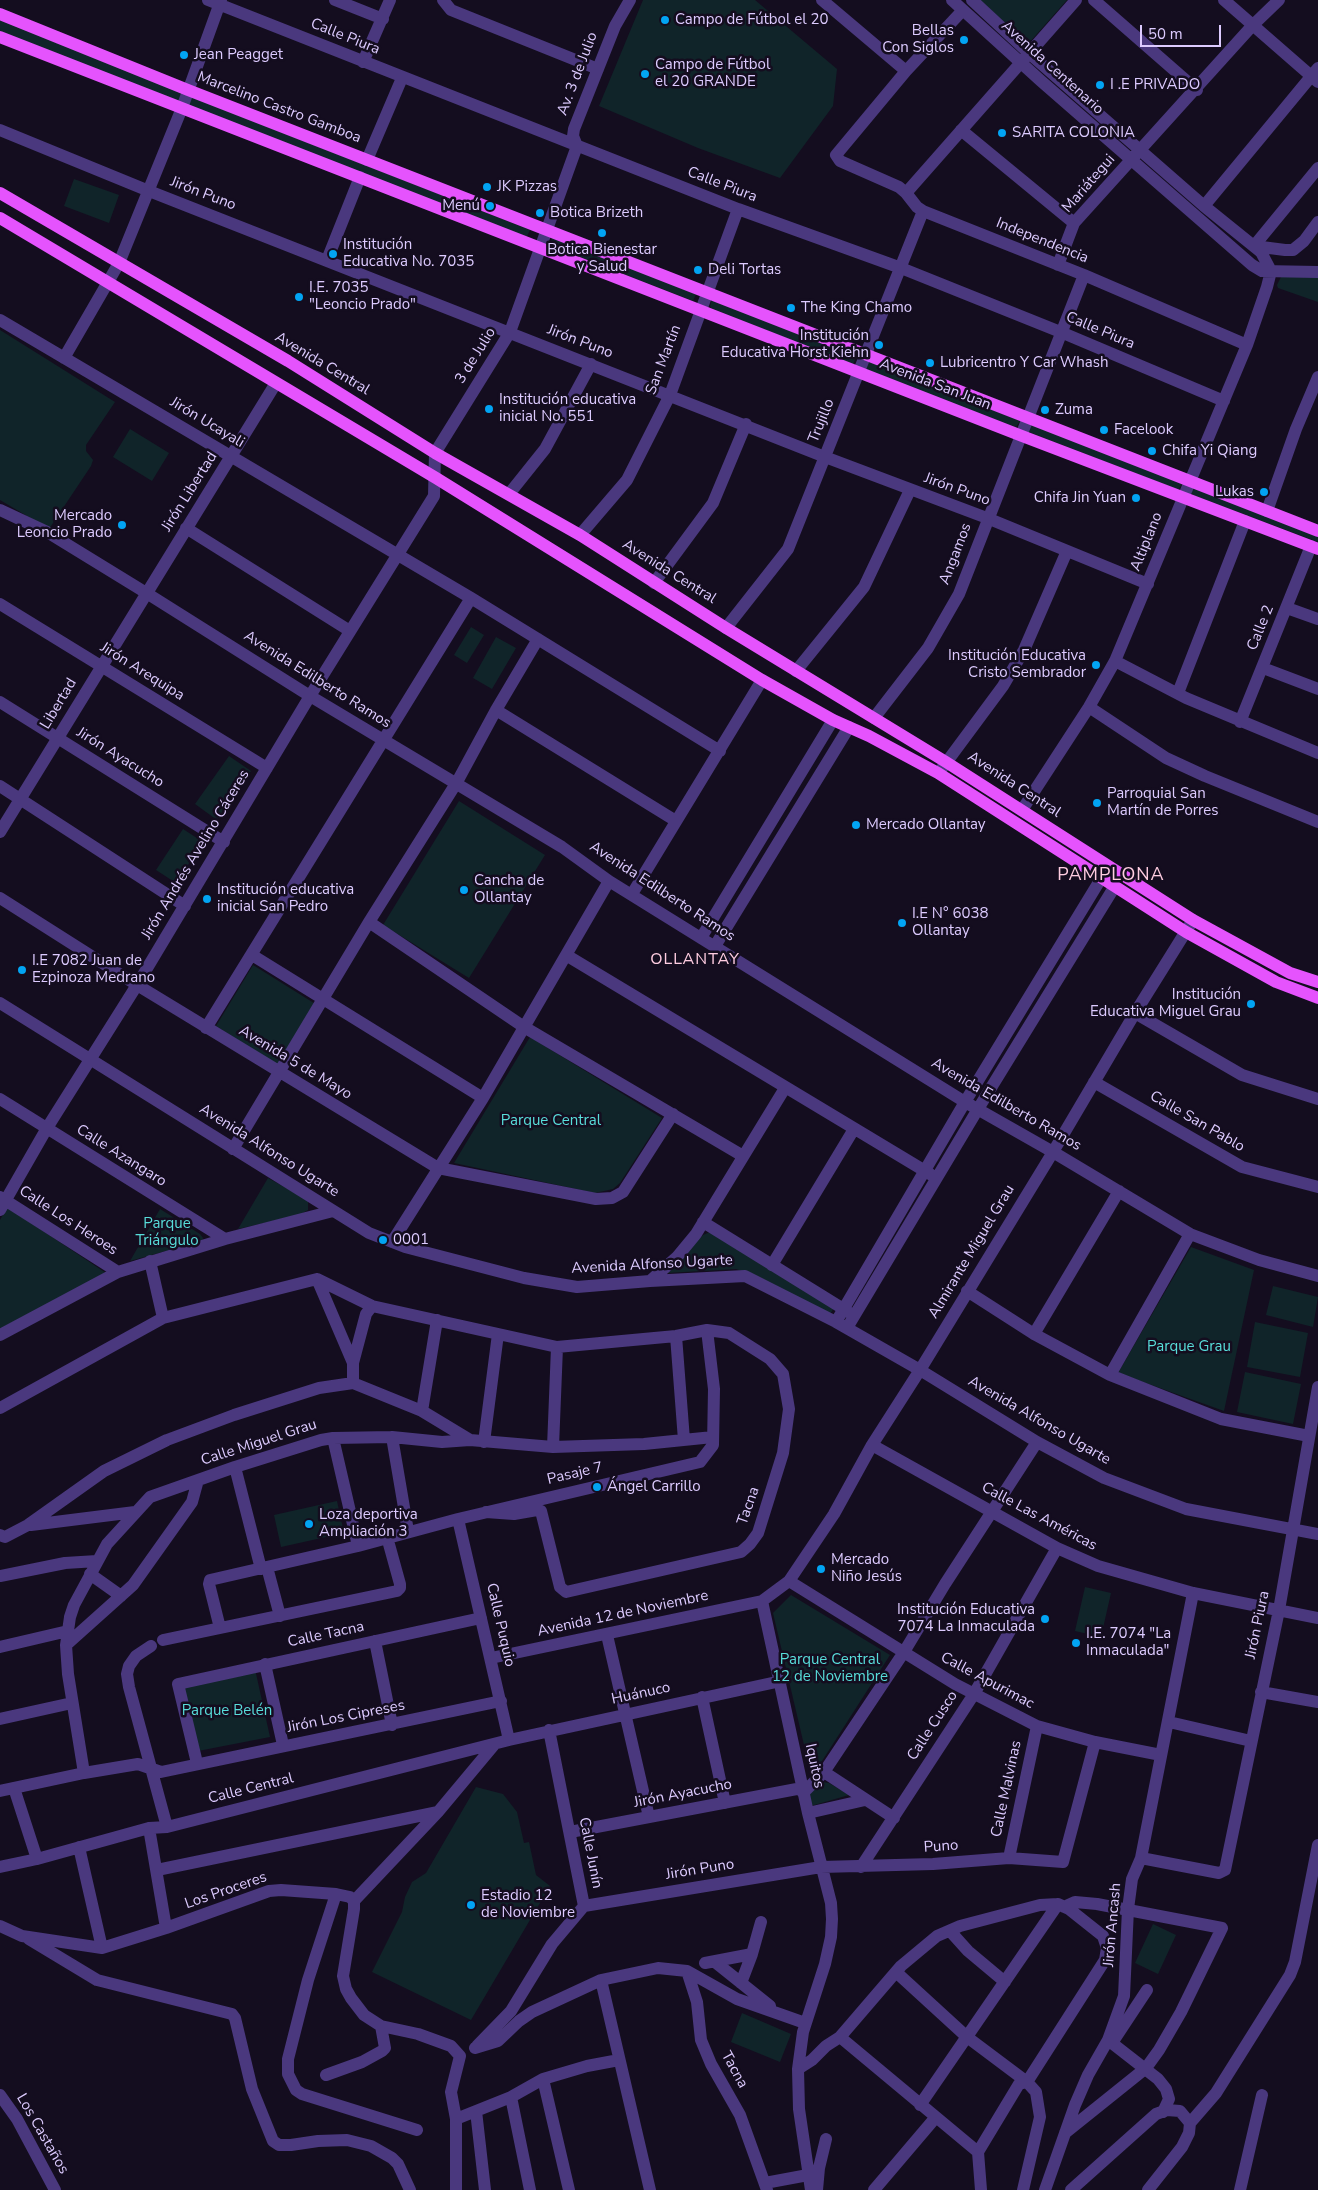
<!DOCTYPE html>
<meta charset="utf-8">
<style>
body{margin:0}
#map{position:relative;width:1318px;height:2190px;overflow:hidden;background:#140d1f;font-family:"Nunito Sans",sans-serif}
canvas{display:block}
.scale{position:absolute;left:1140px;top:25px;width:81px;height:22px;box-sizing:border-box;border:2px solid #ddcbff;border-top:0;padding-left:6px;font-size:15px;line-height:18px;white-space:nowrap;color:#ddcbff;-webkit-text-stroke:4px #140d1f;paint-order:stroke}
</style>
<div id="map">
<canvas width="1318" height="2190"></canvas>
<div class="scale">50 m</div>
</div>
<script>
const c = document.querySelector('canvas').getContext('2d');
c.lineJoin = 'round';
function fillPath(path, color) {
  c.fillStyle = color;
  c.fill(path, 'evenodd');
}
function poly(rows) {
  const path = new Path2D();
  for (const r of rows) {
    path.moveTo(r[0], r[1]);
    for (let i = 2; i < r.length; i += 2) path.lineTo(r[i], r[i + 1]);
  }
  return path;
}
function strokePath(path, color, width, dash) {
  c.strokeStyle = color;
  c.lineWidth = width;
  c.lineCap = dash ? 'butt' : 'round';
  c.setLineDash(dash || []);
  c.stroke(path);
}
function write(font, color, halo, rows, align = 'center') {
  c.font = font + ' "Nunito Sans",sans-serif';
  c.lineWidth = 5;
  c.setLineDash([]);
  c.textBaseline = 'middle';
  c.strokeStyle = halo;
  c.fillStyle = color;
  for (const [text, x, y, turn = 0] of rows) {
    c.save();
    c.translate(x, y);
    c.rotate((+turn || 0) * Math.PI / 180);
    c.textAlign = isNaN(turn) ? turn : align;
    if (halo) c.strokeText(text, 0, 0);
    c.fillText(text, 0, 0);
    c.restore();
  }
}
fillPath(poly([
 [643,0,755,0,837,69,833,106,780,178,698,148,599,106],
 [980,0,1067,0,1028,44],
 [0,18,183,90,181,102,0,34],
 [190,96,530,230,527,236,524,236,189,106],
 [74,179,119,195,109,223,64,206],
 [553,236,696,294,693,301,555,247,550,243],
 [1318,275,1318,302,1278,288,1277,285,1281,277],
 [712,299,856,357,853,365,711,308,710,306],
 [0,330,115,402,86,445,86,451,93,460,91,466,49,529,0,500],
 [867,360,1020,421,1016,427,867,372,865,362],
 [1031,423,1183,482,1179,489,1176,489,1029,432,1028,428],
 [130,429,169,453,152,481,113,457],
 [1194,486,1318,533,1318,542,1193,495,1191,492],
 [471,627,484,635,467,663,454,655],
 [496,637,516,648,492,689,473,678],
 [229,756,251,771,217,820,195,804],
 [459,801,545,855,469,978,383,925],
 [183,829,203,842,176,883,156,870],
 [253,965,317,1005,279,1066,216,1026],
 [530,1037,662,1118,620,1183,613,1189,595,1193,454,1163],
 [268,1178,308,1200,308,1210,299,1215,238,1229],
 [7,1207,106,1273,0,1329,0,1220],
 [160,1209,200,1234,203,1238,202,1241,130,1261],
 [710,1232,834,1308,830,1314,756,1276,736,1269,667,1273,703,1235],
 [1191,1247,1254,1270,1224,1411,1118,1373],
 [1273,1286,1318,1297,1313,1327,1266,1315],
 [1255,1322,1308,1333,1300,1377,1247,1367],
 [1245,1372,1301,1384,1293,1424,1237,1412],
 [337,1501,344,1533,281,1547,274,1515],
 [1085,1587,1111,1593,1101,1637,1075,1631],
 [791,1595,890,1655,822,1761,818,1764,808,1762,773,1613],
 [255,1669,270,1737,198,1751,183,1686],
 [822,1782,829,1783,849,1795,811,1806,808,1795],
 [476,1787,503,1794,517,1812,524,1843,529,1842,536,1875,550,1886,471,2020,372,1972,402,1912,405,1897,412,1882,426,1873],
 [1153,1924,1176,1935,1158,1974,1135,1963],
 [742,2013,791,2034,780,2062,731,2042]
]), '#102429');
strokePath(poly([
 [208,0,738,209,901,268,1063,333,1224,401],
 [335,0,383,19],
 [443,0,451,10,598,69],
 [822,0,906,71],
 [952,0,1041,81,1252,265,1262,271,1318,272],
 [972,0,1030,54,1204,206,1261,252,1271,271,1267,287,1247,345,1115,661,1089,707,1022,810],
 [1094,0,1197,90],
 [1224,0,1318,82],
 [963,10,906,71,836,155,840,161,899,187,906,193,917,207,923,211,1084,275,1247,345],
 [363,62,390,0],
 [0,130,149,191,825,457,987,518,1148,584],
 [961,130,1074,223],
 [367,160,402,78],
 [1318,168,1254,246,1285,250,1293,250,1304,241,1318,222],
 [906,193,1076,0],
 [1204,206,1318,68],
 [327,260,360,177],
 [1058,265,1074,223,1252,26,1279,0],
 [0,320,471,598,720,751],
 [64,358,119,263,182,108,221,0],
 [509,494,545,449,591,364],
 [0,510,47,532,148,594,310,696,562,847,609,881,965,1102,1053,1152,1190,1234,1259,1260,1318,1276],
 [1267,511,1296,429,1318,377],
 [186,528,350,631],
 [580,535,627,480,670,395,738,209],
 [654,583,713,503,746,424],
 [0,604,267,768],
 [1287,608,1318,619],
 [726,628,788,549,923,211],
 [1115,661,1186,698,1318,753],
 [1263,668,1318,689],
 [796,671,864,587,910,490],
 [1178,693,1245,521],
 [0,702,224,842],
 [1089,707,1166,758,1205,776,1318,822],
 [496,710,676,821],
 [874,718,928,648,959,594,1084,275],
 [1240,722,1311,546],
 [940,771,1003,686,1024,650,1067,551],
 [0,786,185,906],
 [0,832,276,383],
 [632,894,762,680],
 [0,898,137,985,438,1168,596,1199,612,1198,623,1192,673,1114],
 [369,922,524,1027,743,1156],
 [701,938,833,720],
 [715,946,849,727],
 [252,955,483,1098],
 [566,955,930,1174],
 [0,1003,369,1233,405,1247,524,1278,577,1287,650,1281,745,1276,836,1322,920,1370,1037,1442,1104,1478,1186,1509,1318,1534],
 [1135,1013,1242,1075,1318,1099],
 [206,1028,471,598],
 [1094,1082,1242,1167,1318,1187],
 [0,1099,225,1239],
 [233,1149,369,922,457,782,496,710,538,639],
 [0,1197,118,1272],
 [0,1210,47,1128,137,985,310,696,434,496,435,453,510,332,577,146,573,136,574,129,615,26,630,0],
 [703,1222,850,1313],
 [392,1242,483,1098,609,881],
 [150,1261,163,1318],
 [772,1265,854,1129],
 [317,1279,353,1363],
 [650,1281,677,1257,696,1234,785,1088],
 [967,1291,1034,1334,1110,1375,1221,1419,1309,1436],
 [836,1322,965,1102,1102,877],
 [847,1328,978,1109,1115,886],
 [1034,1334,1119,1191],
 [0,1335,118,1272,225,1239,333,1211],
 [676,1336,684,1440],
 [1110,1375,1190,1234],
 [353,1383,353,1363,366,1314,372,1306],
 [0,1408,163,1318,317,1279,372,1306,557,1347,676,1336,707,1330,729,1333,770,1359,783,1374,789,1409,783,1453,758,1533,750,1544,741,1552,566,1592,560,1587,541,1511,537,1510,514,1514,486,1512],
 [422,1411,437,1320],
 [392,1437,408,1531],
 [333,1438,358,1546],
 [484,1442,498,1334],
 [872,1445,1057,1548,1098,1566,1193,1593,1318,1618],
 [553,1447,557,1347],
 [235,1467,261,1569],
 [458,1519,509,1740],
 [31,1525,135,1512],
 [0,1535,5,1537,28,1525,104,1471,167,1440,234,1415,319,1388,353,1383,422,1411,470,1440],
 [267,1567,280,1616],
 [90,1574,121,1596],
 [0,1576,65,1563,97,1561],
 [789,1581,955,1684,1037,1726,1095,1742,1161,1755],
 [762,1601,808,1813,831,1903,832,1919,831,1937,825,1964,803,2032,798,2069,799,2109,811,2190],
 [220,1628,209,1584,210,1580,358,1546,458,1519,700,1462,713,1445,714,1389,707,1330],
 [607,1635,649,1817],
 [163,1640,397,1591,400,1588,400,1584,387,1537],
 [375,1641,392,1725],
 [66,1645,133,1585,192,1502,198,1480],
 [151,1646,136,1656,129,1666,127,1674,129,1687,167,1827],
 [0,1647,68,1631],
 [491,1658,762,1601,789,1581,834,1514,872,1445,920,1370,1053,1152,1135,1013,1193,920],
 [265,1664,283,1745],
 [1261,1692,1318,1702],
 [702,1697,725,1803],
 [0,1719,72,1703],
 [1169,1722,1251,1741],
 [549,1730,584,1906],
 [197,1763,178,1684,481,1618],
 [824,1772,894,1818],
 [84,1773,68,1674,66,1645,70,1617,74,1605,107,1544,150,1497,235,1467,321,1440,333,1438,392,1437,442,1442,470,1440,553,1447,644,1444,713,1437],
 [14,1788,37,1859],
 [0,1791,84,1773,138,1764,161,1772,501,1701],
 [803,1793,824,1772,904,1652,945,1584,1037,1442],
 [808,1813,865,1800],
 [149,1828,166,1928],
 [570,1832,802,1788],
 [79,1847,102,1948],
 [1009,1858,1037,1726],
 [1141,1858,1219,1873,1225,1870,1279,1610,1318,1387],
 [0,1867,37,1859,149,1828,167,1827,509,1740,781,1681],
 [861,1867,974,1694,1057,1548],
 [157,1870,438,1812],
 [336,1894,308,1980,288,2059,288,2074,296,2090,302,2094,417,2130],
 [354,1901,438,1812,494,1745],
 [584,1906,821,1867,933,1864,1009,1858,1063,1862,1095,1742],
 [1064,1907,1075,1902,1097,1904,1222,1928,1181,2012,1159,2050,1146,2068,1065,2133],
 [0,1926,22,1936,102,1948,166,1928,269,1891,281,1890,336,1894,350,1897,354,1901,354,1909,343,1976,346,1989,351,1998,364,2015,381,2026,418,2034,451,2046,460,2056,451,2092,456,2119,456,2190],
 [950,1931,968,1951,1005,1982],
 [29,1939,97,1980,232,2014,235,2018,252,2089,273,2141,279,2145,291,2145,318,2141,347,2140,371,2146,392,2158,398,2164,410,2190],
 [715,1962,770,2006],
 [705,1963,752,1954],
 [687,1971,697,2002,701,2040,711,2064,740,2115,767,2190],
 [601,1980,650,2190],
 [741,1983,752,1954,761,1922],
 [840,2037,978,2152,981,2190],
 [1108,2040,1158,2079,1166,2089,1169,2099,1163,2112],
 [1112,2043,1147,1990],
 [477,2046,511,2011,552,1944,584,1906],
 [475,2048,498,2041,519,2021,532,2012,601,1980,658,1968,687,1971,737,1999,805,2023],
 [798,2069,812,2060,826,2046,840,2037,901,1966,937,1936,960,1926,1040,1905,1058,1904,1069,1909,1103,1936,1107,1948,1105,1960,1027,2082,967,2037,896,1972],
 [326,2075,362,2062,382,2051,385,2048,381,2026],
 [543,2079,569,2190],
 [0,2095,17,2119,55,2190],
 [511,2097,530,2190],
 [920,2105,1058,1904],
 [476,2111,485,2190],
 [456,2119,511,2097,543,2079,587,2066,619,2060],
 [1190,2123,1216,2093,1290,1975,1295,1962,1318,1845],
 [978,2152,1019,2084,1027,2082,1036,2092,1040,2117,1023,2190],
 [765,2183,808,2175],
 [817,2190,819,2168,826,2139],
 [874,2190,936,2117],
 [1045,2190,1075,2105,1088,2075,1108,2040,1124,1996,1128,1909,1132,1879,1141,1858,1193,1593],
 [1071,2190,1156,2114,1167,2110,1180,2111,1190,2123,1189,2133,1182,2147,1148,2190],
 [1240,2190,1262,2095]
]), '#4a387e', 12);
strokePath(poly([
 [0,14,188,90,1318,531],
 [0,37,1022,436,1318,549],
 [0,193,288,361,435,453,580,535,726,628,946,762,1193,920,1290,973,1318,982],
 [0,218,436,478,762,680,833,720,869,736,938,773,1186,932,1276,982,1318,998]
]), '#e553fd', 12);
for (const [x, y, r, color] of [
 [665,20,5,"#02a4f3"],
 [964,40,5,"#02a4f3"],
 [184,55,5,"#02a4f3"],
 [645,74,5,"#02a4f3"],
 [1100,85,5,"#02a4f3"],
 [1002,133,5,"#02a4f3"],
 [487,187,5,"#02a4f3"],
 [490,206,5,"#02a4f3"],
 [540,213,5,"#02a4f3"],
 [602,233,5,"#02a4f3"],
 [333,254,5,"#02a4f3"],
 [698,270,5,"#02a4f3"],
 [299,297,5,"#02a4f3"],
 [791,308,5,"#02a4f3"],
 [879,345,5,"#02a4f3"],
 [930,363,5,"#02a4f3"],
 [489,409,5,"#02a4f3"],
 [1045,410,5,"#02a4f3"],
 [1104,430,5,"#02a4f3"],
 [1152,451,5,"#02a4f3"],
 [1264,492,5,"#02a4f3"],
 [1136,498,5,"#02a4f3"],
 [122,525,5,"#02a4f3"],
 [1096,665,5,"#02a4f3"],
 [1097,803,5,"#02a4f3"],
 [856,825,5,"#02a4f3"],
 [464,890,5,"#02a4f3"],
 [207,899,5,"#02a4f3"],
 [902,923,5,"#02a4f3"],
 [22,970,5,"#02a4f3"],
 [1251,1004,5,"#02a4f3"],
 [383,1240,5,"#02a4f3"],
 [597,1487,5,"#02a4f3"],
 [309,1524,5,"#02a4f3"],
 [821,1569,5,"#02a4f3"],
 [1045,1619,5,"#02a4f3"],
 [1076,1643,5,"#02a4f3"],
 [471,1905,5,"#02a4f3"]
]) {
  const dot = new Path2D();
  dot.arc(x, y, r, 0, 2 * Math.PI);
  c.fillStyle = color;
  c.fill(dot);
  strokePath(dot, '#140d1f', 2);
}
write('15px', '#ddcbff', '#140d1f', [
 ["Campo de Fútbol el 20",675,20],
 ["Bellas",954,31,"right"],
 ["Con Siglos",954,48,"right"],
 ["Jean Peagget",194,55],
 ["Campo de Fútbol",655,65],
 ["el 20 GRANDE",655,82],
 ["I .E PRIVADO",1110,85],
 ["SARITA COLONIA",1012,133],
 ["JK Pizzas",497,187],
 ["Menú",480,206,"right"],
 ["Botica Brizeth",550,213],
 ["Institución",343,245],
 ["Educativa No. 7035",343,262],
 ["Botica Bienestar",602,250,"center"],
 ["y Salud",602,267,"center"],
 ["Deli Tortas",708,270],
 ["I.E. 7035",309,288],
 ["\"Leoncio Prado\"",309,305],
 ["The King Chamo",801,308],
 ["Institución",869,336,"right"],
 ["Educativa Horst Kiehn",869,353,"right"],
 ["Lubricentro Y Car Whash",940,363],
 ["Institución educativa",499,400],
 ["inicial No. 551",499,417],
 ["Zuma",1055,410],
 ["Facelook",1114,430],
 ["Chifa Yi Qiang",1162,451],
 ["Lukas",1254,492,"right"],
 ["Chifa Jin Yuan",1126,498,"right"],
 ["Mercado",112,516,"right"],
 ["Leoncio Prado",112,533,"right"],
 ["Institución Educativa",1086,656,"right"],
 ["Cristo Sembrador",1086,673,"right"],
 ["Parroquial San",1107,794],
 ["Martín de Porres",1107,811],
 ["Mercado Ollantay",866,825],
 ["Cancha de",474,881],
 ["Ollantay",474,898],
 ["Institución educativa",217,890],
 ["inicial San Pedro",217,907],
 ["I.E N° 6038",912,914],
 ["Ollantay",912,931],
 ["I.E 7082 Juan de",32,961],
 ["Ezpinoza Medrano",32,978],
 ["Institución",1241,995,"right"],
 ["Educativa Miguel Grau",1241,1012,"right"],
 ["0001",393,1240],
 ["Ángel Carrillo",607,1487],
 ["Loza deportiva",319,1515],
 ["Ampliación 3",319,1532],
 ["Mercado",831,1560],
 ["Niño Jesús",831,1577],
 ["Institución Educativa",1035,1610,"right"],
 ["7074 La Inmaculada",1035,1627,"right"],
 ["I.E. 7074 \"La",1086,1634],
 ["Inmaculada\"",1086,1651],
 ["Estadio 12",481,1896],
 ["de Noviembre",481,1913]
], 'left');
write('15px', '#ddcbff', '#140d1f', [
 ["Calle Piura",345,37,22],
 ["Avenida Centenario",1052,68,42],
 ["Av. 3 de Julio",578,74,-69],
 ["Marcelino Castro Gamboa",279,108,21],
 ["Mariátegui",1089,184,-49],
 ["Calle Piura",722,185,21],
 ["Jirón Puno",203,194,21],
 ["Independencia",1042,241,22],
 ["Calle Piura",1100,331,23],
 ["Jirón Puno",580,342,21],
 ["3 de Julio",476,356,-58],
 ["San Martín",664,360,-69],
 ["Avenida Central",322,364,31],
 ["Avenida San Juan",935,385,21],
 ["Trujillo",822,421,-68],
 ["Jirón Ucayali",207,423,31],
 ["Jirón Puno",957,490,20],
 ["Jirón Libertad",190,492,-58],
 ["Altiplano",1147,542,-68],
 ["Angamos",956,554,-69],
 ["Avenida Central",669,572,32],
 ["Calle 2",1261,628,-68],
 ["Jirón Arequipa",142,672,32],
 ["Avenida Edilberto Ramos",317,680,32],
 ["Libertad",59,704,-59],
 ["Jirón Ayacucho",120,758,32],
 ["Avenida Central",1014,785,33],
 ["Jirón Andrés Avelino Cáceres",196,855,-59],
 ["Avenida Edilberto Ramos",662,892,33],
 ["Avenida 5 de Mayo",295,1063,31],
 ["Avenida Edilberto Ramos",1006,1105,30],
 ["Calle San Pablo",1197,1122,30],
 ["Avenida Alfonso Ugarte",269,1151,32],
 ["Calle Azangaro",121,1156,32],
 ["Calle Los Heroes",68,1221,33],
 ["Almirante Miguel Grau",972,1252,-59],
 ["Avenida Alfonso Ugarte",652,1265,-3],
 ["Avenida Alfonso Ugarte",1039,1421,30],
 ["Calle Miguel Grau",259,1443,-18],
 ["Pasaje 7",575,1474,-13],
 ["Tacna",749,1506,-71],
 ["Calle Las Américas",1039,1517,28],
 ["Avenida 12 de Noviembre",623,1614,-12],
 ["Calle Puquio",500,1625,77],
 ["Jirón Piura",1258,1625,-78],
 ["Calle Tacna",326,1635,-12],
 ["Calle Apurimac",987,1681,28],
 ["Huánuco",641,1694,-12],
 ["Jirón Los Cipreses",346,1717,-11],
 ["Calle Cusco",933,1726,-57],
 ["Iquitos",814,1766,78],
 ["Calle Central",251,1789,-14],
 ["Calle Malvinas",1007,1789,-78],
 ["Jirón Ayacucho",683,1794,-11],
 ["Puno",941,1847,-4],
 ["Calle Junín",590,1853,79],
 ["Jirón Puno",700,1870,-9],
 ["Los Proceres",226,1891,-19],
 ["Jirón Ancash",1113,1925,-85],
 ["Tacna",734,2070,61],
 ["Los Castaños",42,2134,60]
]);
write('15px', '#58ddda', '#140d1f', [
 ["Parque Central",551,1121],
 ["Parque",167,1224],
 ["Triángulo",167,1241],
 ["Parque Grau",1189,1347],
 ["Parque Central",830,1660],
 ["12 de Noviembre",830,1677],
 ["Parque Belén",227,1711]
]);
c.letterSpacing = '1px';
write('16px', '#ffcde1', '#140d1f', [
 ["OLLANTAY",695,960]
]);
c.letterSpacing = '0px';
c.letterSpacing = '1px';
write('18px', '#ffcde1', '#140d1f', [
 ["PAMPLONA",1111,876]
]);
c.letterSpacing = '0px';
</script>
